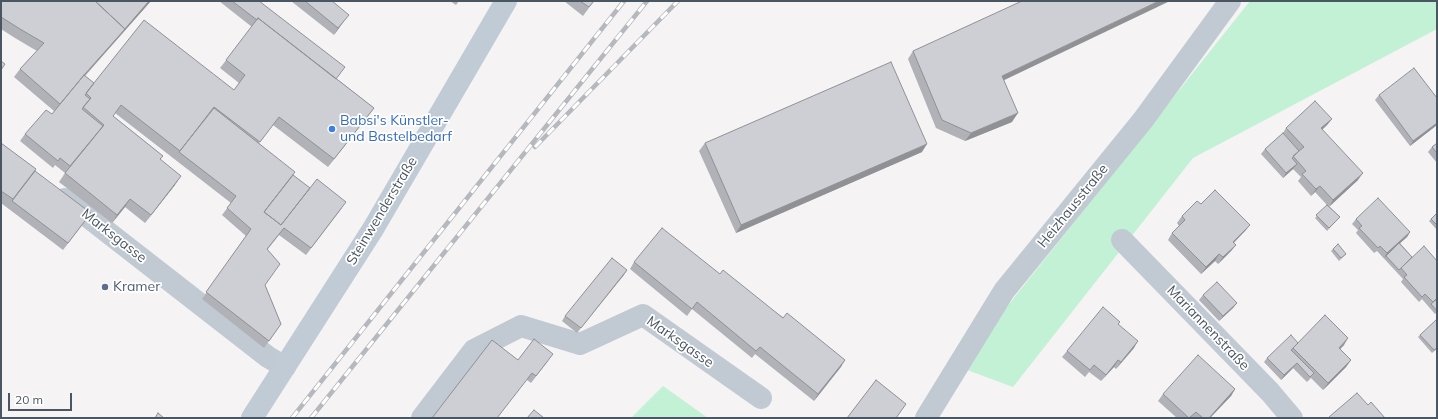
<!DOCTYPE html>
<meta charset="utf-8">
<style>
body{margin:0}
#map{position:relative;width:1438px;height:419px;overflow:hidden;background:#f5f3f3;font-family:Mulish,sans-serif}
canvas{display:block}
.frame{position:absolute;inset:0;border:2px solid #4a5661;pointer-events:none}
.scale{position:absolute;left:8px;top:393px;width:64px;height:18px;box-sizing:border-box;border:2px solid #4a5661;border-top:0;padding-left:5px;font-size:12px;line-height:14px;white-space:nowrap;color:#4a5661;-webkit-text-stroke:3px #fff;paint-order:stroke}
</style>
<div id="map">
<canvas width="1438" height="419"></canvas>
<div class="frame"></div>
<div class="scale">20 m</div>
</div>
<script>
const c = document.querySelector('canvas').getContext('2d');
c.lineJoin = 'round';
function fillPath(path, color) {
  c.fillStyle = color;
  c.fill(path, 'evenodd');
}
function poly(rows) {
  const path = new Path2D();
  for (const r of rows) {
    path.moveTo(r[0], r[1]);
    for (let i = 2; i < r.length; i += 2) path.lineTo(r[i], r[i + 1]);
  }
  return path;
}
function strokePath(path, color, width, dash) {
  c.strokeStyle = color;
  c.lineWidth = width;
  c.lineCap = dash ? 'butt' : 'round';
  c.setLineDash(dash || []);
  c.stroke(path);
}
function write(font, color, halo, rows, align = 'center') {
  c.font = font + ' Mulish,sans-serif';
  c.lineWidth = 3.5;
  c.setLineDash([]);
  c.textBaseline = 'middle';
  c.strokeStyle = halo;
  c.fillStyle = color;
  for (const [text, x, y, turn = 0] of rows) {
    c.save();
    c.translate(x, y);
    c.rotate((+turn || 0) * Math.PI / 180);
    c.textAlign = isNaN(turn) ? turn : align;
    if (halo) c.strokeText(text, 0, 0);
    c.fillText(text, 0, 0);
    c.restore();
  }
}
fillPath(poly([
 [1250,1,1437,1,1437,29,1193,158,1013,387,959,367],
 [663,386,708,418,631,418]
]), '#c3f1d5');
strokePath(poly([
 [65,199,268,357,285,367],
 [1122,240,1270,392,1292,418],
 [422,418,474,350,521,326,580,344,643,315,761,398],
 [926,418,1004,291,1143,120,1230,1]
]), '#c1cad2', 22);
strokePath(poly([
 [252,418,373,229,506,1]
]), '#c1cbd6', 22);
const rail = poly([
 [535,147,678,1],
 [292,418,624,1],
 [311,418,647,1]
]);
strokePath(rail, '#b5b8bd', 4.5);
strokePath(rail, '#fff', 3, [9]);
fillPath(poly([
 [1,1,151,1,85,76,94,83,234,90,239,83,220,68,252,27,219,1,259,1,337,79,374,108,328,167,273,125,259,143,293,175,310,188,342,208,306,255,279,235,268,249,265,285,281,324,264,348,202,299,246,236,222,215,231,203,115,113,113,116,163,156,160,160,175,185,145,223,125,207,112,223,59,182,65,173,55,165,53,168,20,141,25,134,52,114,54,111,14,77,20,69,37,51,15,38,1,29],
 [291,1,332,1,344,21,334,35],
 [450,1,459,1,456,5],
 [564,1,594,1,583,16],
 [913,51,1004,80,1012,122,965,141,936,128,908,59],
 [1379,95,1437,98,1437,125,1410,146,1375,100],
 [1332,119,1327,125,1322,130,1358,180,1329,206,1340,217,1327,231,1315,218,1327,205,1315,192,1311,196,1298,181,1301,177,1293,169,1283,178,1261,154,1265,149,1283,133,1286,128],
 [1,143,35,171,86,220,63,250,1,203],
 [705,143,922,152,736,233,699,151],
 [1437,143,1437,163,1428,152,1432,147],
 [1201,204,1250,225,1245,231,1234,243,1236,245,1231,251,1218,264,1215,261,1201,274,1168,240,1172,233,1179,226,1177,223,1182,216],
 [1437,213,1437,230,1429,221],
 [1356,219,1410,232,1407,237,1400,243,1412,257,1437,312,1435,314,1422,299,1419,302,1401,282,1403,279,1377,251,1374,253,1356,233,1358,230,1352,224],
 [1333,249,1346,254,1339,261,1331,251],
 [634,262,720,274,845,360,814,401,755,354,752,358,692,309,687,316,630,269],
 [627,270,577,333,562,321,565,316],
 [1203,295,1237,303,1233,308,1219,321,1199,300],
 [1118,324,1134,348,1116,369,1114,367,1101,381,1089,372,1085,377,1062,357,1067,351],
 [1420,335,1437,349,1432,353,1418,337],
 [1298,343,1344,345,1340,349,1351,360,1346,367,1323,390,1311,378,1307,382,1293,368,1281,380,1264,362,1267,358],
 [518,360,548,361,531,383,527,380],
 [1235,389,1231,396,1210,418,1177,418,1158,401,1163,394]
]), '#b0b2b7');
fillPath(poly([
 [149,1,151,1,79,82,85,74],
 [1159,1,1170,1,996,84,1002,76],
 [349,15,344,21,334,35,338,28],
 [374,108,368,116,328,167,334,159],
 [1018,113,1012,122,965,141,971,133],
 [1332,119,1327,125,1316,135,1321,128],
 [1437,123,1437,125,1410,146,1413,141],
 [927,144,922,152,736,233,741,225],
 [1297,164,1293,169,1283,178,1286,173],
 [1363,173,1358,180,1329,207,1333,200],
 [181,176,175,185,145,223,151,215],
 [1320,186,1315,192,1311,196,1316,189],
 [130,199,125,207,112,223,117,215],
 [1250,225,1245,231,1228,248,1233,242],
 [1410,232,1407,237,1386,256,1384,258,1387,253],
 [1236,245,1231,251,1218,264,1223,257],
 [1219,254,1215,261,1201,274,1206,267],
 [627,270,624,275,577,333,581,328],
 [1237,303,1233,308,1219,321,1223,316],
 [1348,338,1344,345,1334,355,1339,348],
 [1138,341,1134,348,1116,369,1121,362],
 [845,360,841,367,814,401,818,394],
 [1118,360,1114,367,1101,381,1106,375],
 [1351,360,1346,367,1323,390,1328,383],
 [1297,363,1293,368,1281,380,1284,375],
 [1235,389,1231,396,1210,418,1209,418]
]), '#909195');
const building = poly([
 [1,1,95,1,125,29,85,74,60,104,20,69,44,43,20,29,1,17,1,1],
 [95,1,149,1,124,30,125,29,95,1],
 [232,1,259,1,345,67,336,79,258,18,257,20,232,1],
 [305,1,332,1,349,15,338,28,305,1],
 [580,1,594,1,589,7,580,1],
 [1022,1,1159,1,1002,76,1018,113,971,133,942,120,913,51,1022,1],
 [258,18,374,108,334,159,279,117,260,142,214,107,180,151,121,105,113,116,163,156,160,159,181,176,151,215,130,199,117,215,65,173,104,125,83,107,91,98,86,93,144,20,234,90,245,75,226,60,258,18],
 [1,61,5,64,1,70,1,61],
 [891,62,927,144,741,225,705,143,891,62],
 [1414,68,1437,98,1437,123,1413,141,1379,95,1414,68],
 [84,75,94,83,85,95,90,99,82,109,103,126,70,166,60,158,58,161,25,134,46,110,52,114,84,75],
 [1315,101,1332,119,1321,128,1363,173,1333,200,1320,186,1316,189,1302,174,1306,171,1293,156,1304,147,1286,128,1315,101],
 [214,108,295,172,264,212,281,225,317,179,346,202,311,248,284,228,267,249,280,264,265,285,281,324,269,341,206,292,251,229,227,208,236,196,179,152,214,108],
 [1283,133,1299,151,1292,158,1297,164,1286,173,1265,149,1283,133],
 [1,143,36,169,13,199,1,191,1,143],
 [1437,143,1437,153,1432,147,1437,143],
 [35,171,91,213,68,243,12,201,35,171],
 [293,175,310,188,281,225,264,212,293,175],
 [1215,190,1250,225,1233,242,1236,245,1223,257,1219,254,1206,267,1172,233,1185,220,1182,216,1197,201,1201,204,1215,190],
 [1378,198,1410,232,1387,253,1380,246,1378,248,1359,228,1362,226,1356,219,1378,198],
 [1327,205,1340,217,1329,228,1316,215,1327,205],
 [1437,213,1437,225,1431,219,1437,213],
 [662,228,720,274,723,270,783,318,787,313,845,360,818,394,760,347,756,351,697,302,692,309,634,262,662,228],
 [1399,243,1412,257,1399,270,1386,256,1399,243],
 [1338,244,1346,254,1341,258,1333,249,1338,244],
 [1424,246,1437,261,1437,298,1433,302,1425,294,1422,297,1404,277,1407,275,1401,268,1424,246],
 [612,258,627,270,581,328,565,316,612,258],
 [1217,282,1237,303,1223,316,1203,295,1217,282],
 [1437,299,1437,311,1431,304,1437,299],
 [1103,307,1120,322,1118,324,1138,341,1121,362,1118,360,1106,375,1094,365,1090,370,1067,351,1103,307],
 [1325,315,1348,338,1339,348,1351,360,1328,383,1293,348,1325,315],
 [1437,319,1437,348,1434,350,1420,335,1437,319],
 [1291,335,1298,343,1291,350,1314,373,1310,377,1297,363,1284,375,1267,358,1291,335],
 [534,339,553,354,536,376,532,373,497,418,432,418,492,340,518,360,534,339],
 [1198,355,1235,389,1209,418,1203,418,1196,412,1189,418,1163,394,1198,355],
 [876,380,906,404,896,418,847,418,876,380],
 [1357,393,1368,405,1371,402,1385,418,1330,418,1329,417,1357,393],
 [534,410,544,418,527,418,534,410],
 [158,413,164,418,155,418,158,413]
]);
fillPath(building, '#cdcfd5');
strokePath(building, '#909195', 1);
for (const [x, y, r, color] of [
 [332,129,4,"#3f7fe0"],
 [105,287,4,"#5c6f8a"]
]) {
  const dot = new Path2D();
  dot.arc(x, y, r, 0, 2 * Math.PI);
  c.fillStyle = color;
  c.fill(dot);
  strokePath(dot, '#fff', 1.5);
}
write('14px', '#366cbe', '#fff', [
 ["Babsi's Künstler-",340,121],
 ["und Bastelbedarf",340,137]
], 'left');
write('14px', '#4a5661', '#fff', [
 ["Heizhausstraße",1073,206,-51],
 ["Steinwenderstraße",382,211,-59],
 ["Marksgasse",114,236,38],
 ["Mariannenstraße",1208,328,46],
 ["Marksgasse",680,342,35]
]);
write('14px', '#4e5e75', '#fff', [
 ["Kramer",113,287]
], 'left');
</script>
